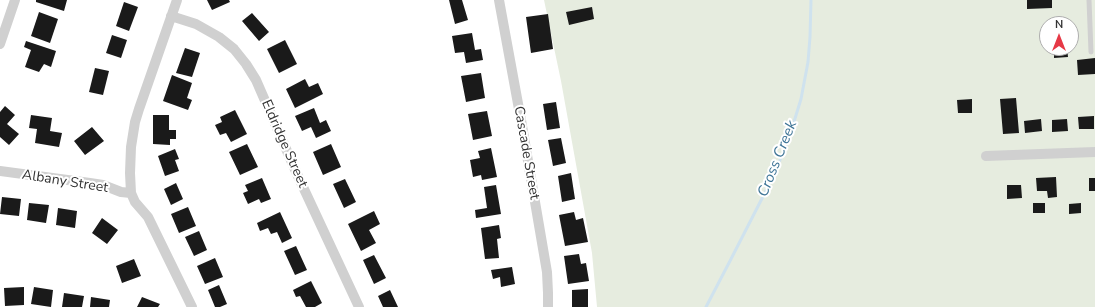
<!DOCTYPE html>
<style>
body{margin:0}
#map{position:relative;width:1095px;height:307px;overflow:hidden;background:#fff;font-family:"Nunito Sans",sans-serif}
canvas{display:block}
.north{position:absolute;left:1039px;top:16px;width:40px;height:40px;box-sizing:border-box;background:#fff;border:1px solid #adadad;border-radius:50%;rotate:0deg;font-size:11px;font-weight:700;line-height:16px;text-align:center;color:#333}
.north::after{content:'';display:block;margin:auto;width:14px;height:18px;background:#e63946;clip-path:polygon(50% 0,100% 100%,50% 72%,0 100%)}
</style>
<div id="map">
<canvas width="1095" height="307"></canvas>
<div class="north">N</div>
</div>
<script>
const c = document.querySelector('canvas').getContext('2d');
c.lineJoin = 'round';
function fillPath(path, color) {
  c.fillStyle = color;
  c.fill(path, 'evenodd');
}
function poly(rows) {
  const path = new Path2D();
  for (const r of rows) {
    path.moveTo(r[0], r[1]);
    for (let i = 2; i < r.length; i += 2) path.lineTo(r[i], r[i + 1]);
  }
  return path;
}
function strokePath(path, color, width, dash) {
  c.strokeStyle = color;
  c.lineWidth = width;
  c.lineCap = dash ? 'butt' : 'round';
  c.setLineDash(dash || []);
  c.stroke(path);
}
function write(font, color, halo, rows, align = 'center') {
  c.font = font + ' "Nunito Sans",sans-serif';
  c.lineWidth = 4;
  c.setLineDash([]);
  c.textBaseline = 'middle';
  c.strokeStyle = halo;
  c.fillStyle = color;
  for (const [text, x, y, turn = 0] of rows) {
    c.save();
    c.translate(x, y);
    c.rotate((+turn || 0) * Math.PI / 180);
    c.textAlign = isNaN(turn) ? turn : align;
    if (halo) c.strokeText(text, 0, 0);
    c.fillText(text, 0, 0);
    c.restore();
  }
}
fillPath(poly([
 [544,0,1095,0,1095,307,597,307,592,253,561,81],
 [1047,24,1071,24,1071,48,1047,48]
]), '#e6ecdf');
strokePath(poly([
 [706,307,731,259,773,177,789,138,801,99,808,62,810,37,811,0]
]), '#cfe2ee', 3);
fillPath(poly([
 [36,0,67,0,64,11,36,2],
 [207,0,229,0,230,2,212,10],
 [449,0,462,0,468,20,455,24],
 [1027,0,1052,0,1052,8,1027,9],
 [124,2,138,7,129,31,116,26],
 [592,7,594,19,569,25,566,12],
 [39,12,58,19,50,43,31,36],
 [252,13,269,32,259,41,242,21],
 [548,14,553,49,531,53,526,17],
 [1053,18,1067,18,1067,24,1053,24],
 [472,33,475,50,481,49,483,60,466,63,464,52,455,53,452,36],
 [112,35,127,40,121,58,106,53],
 [285,40,297,64,279,73,267,49],
 [26,41,56,51,51,67,44,64,39,72,25,67,31,50,24,47],
 [185,48,200,53,192,77,176,73],
 [1054,48,1067,48,1068,57,1054,58],
 [1095,58,1095,74,1078,75,1077,60],
 [95,68,109,71,103,95,89,92],
 [481,73,485,98,466,102,461,76],
 [172,75,192,83,187,98,192,100,188,110,163,101],
 [305,79,309,87,318,83,323,94,295,108,286,89],
 [1016,98,1019,133,1003,134,1000,99],
 [972,99,972,113,958,113,957,100],
 [556,102,560,128,547,130,543,104],
 [5,106,15,115,7,124,19,134,9,145,0,137,0,112],
 [314,108,320,123,326,120,331,131,316,138,311,127,302,131,295,116],
 [235,110,247,134,231,142,226,133,220,135,215,125,222,122,220,117],
 [487,111,492,136,473,140,468,114],
 [31,115,52,118,50,131,62,133,59,147,35,143,37,129,29,128],
 [153,115,169,115,169,130,176,130,176,139,170,139,170,145,153,144],
 [1094,116,1094,129,1079,129,1078,117],
 [1041,119,1042,131,1025,133,1024,121],
 [1067,119,1068,131,1052,132,1052,120],
 [92,127,104,141,85,155,74,141],
 [561,138,566,163,553,166,548,140],
 [247,144,258,167,240,175,229,152],
 [331,144,341,167,323,175,313,152],
 [491,148,497,177,482,180,481,175,473,177,470,160,480,158,478,151],
 [175,149,179,159,175,160,179,171,165,176,158,156],
 [571,173,575,199,562,202,558,176],
 [1056,177,1057,197,1048,198,1047,191,1037,191,1036,178],
 [262,178,271,199,261,203,259,199,248,204,243,193,248,191,245,185],
 [1089,178,1095,178,1095,191,1089,191],
 [345,179,356,202,344,208,333,184],
 [176,183,183,199,171,205,164,189],
 [496,185,501,214,476,218,475,210,487,208,484,187],
 [1007,185,1021,185,1022,198,1007,199],
 [2,197,21,199,19,216,0,214],
 [29,203,49,205,46,223,27,220],
 [1033,203,1045,203,1045,213,1033,213],
 [1081,203,1081,213,1069,214,1069,204],
 [188,207,196,226,179,233,171,214],
 [58,208,77,211,75,228,56,225],
 [374,211,380,224,369,230,376,243,361,251,348,224],
 [280,212,292,238,282,243,277,232,271,234,268,228,260,231,257,223],
 [574,212,576,220,583,218,588,242,565,246,559,215],
 [102,218,118,230,107,244,92,233],
 [499,225,501,238,497,239,499,258,485,259,481,228],
 [199,231,207,250,194,256,185,237],
 [296,246,307,270,295,275,284,251],
 [579,254,581,264,586,263,589,281,568,284,564,256],
 [374,255,386,278,374,284,363,260],
 [215,258,223,277,205,284,197,266],
 [134,259,141,276,122,283,116,266],
 [512,267,515,284,501,287,500,277,493,279,491,270],
 [311,281,322,303,315,307,306,307,300,296,296,297,293,290],
 [219,285,227,304,220,307,215,307,208,290],
 [24,287,24,305,5,306,4,288],
 [34,287,53,290,51,307,31,304],
 [588,289,588,307,572,307,572,290],
 [390,290,398,307,383,307,378,296],
 [64,293,84,296,82,307,62,307],
 [91,297,110,300,109,307,90,307],
 [142,297,160,304,158,307,137,307]
]), '#1a1a1a');
strokePath(poly([
 [1089,0,1091,52]
]), '#d0d0d0', 5);
strokePath(poly([
 [177,0,139,109,135,122,131,147,130,173,131,193,135,202,148,217,192,307],
 [499,0,521,120,547,272,548,293,548,307],
 [171,16,196,24,219,37,234,49,246,64,256,80,297,174,359,307],
 [0,44,15,0],
 [986,156,1095,152],
 [0,171,90,183,103,185,121,192,131,193]
]), '#d0d0d0', 10);
write('14px', '#333', '#fff', [
 ["Eldridge Street",284,144,66],
 ["Cascade Street",526,153,80],
 ["Albany Street",65,182,9]
]);
write('italic 15px', '#3f7597', '#fff', [
 ["Cross Creek",778,159,-68]
]);
</script>
